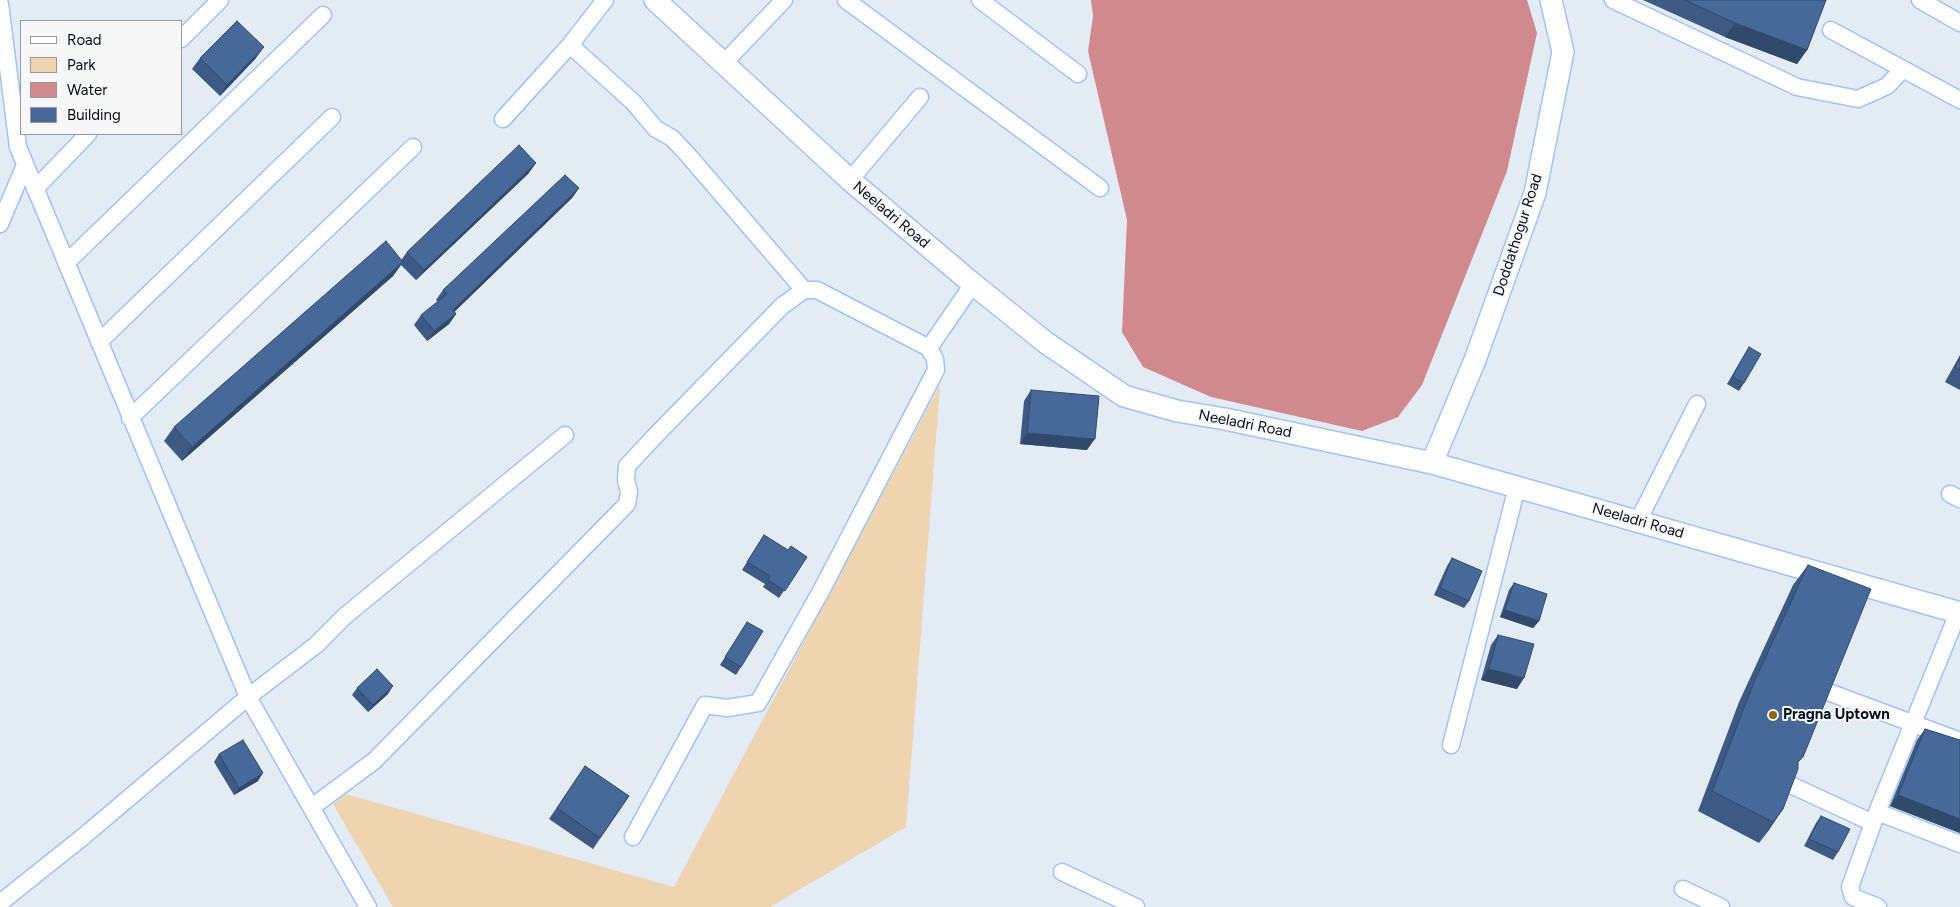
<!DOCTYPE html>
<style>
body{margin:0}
#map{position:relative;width:1960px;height:907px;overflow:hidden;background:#e3ebf5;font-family:Figtree,sans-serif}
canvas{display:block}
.legend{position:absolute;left:20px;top:20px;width:162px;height:115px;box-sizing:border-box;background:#f7f7f7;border:1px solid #9599a0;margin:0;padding:6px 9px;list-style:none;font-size:15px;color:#030d1e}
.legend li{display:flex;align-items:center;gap:10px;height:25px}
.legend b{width:25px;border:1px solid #9599a0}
</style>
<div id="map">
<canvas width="1960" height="907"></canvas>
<ul class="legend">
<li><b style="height:6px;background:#fff"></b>Road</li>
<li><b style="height:14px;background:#eed4b0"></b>Park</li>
<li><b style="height:14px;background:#d08a8e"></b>Water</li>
<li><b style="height:14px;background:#466999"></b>Building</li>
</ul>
</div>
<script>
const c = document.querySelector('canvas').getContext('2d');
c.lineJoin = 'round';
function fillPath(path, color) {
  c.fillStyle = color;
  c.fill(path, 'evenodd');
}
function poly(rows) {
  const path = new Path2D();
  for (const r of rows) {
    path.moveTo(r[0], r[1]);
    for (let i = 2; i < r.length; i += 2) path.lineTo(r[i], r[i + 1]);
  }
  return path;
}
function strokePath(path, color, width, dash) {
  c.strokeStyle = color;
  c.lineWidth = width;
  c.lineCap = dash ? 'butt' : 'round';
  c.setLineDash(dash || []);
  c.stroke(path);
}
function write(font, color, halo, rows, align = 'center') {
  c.font = font + ' Figtree,sans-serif';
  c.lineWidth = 4;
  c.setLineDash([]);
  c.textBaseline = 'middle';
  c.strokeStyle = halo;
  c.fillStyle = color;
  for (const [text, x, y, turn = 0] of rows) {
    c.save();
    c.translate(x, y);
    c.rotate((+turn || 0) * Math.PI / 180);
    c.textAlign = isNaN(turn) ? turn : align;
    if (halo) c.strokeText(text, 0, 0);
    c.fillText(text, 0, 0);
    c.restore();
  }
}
fillPath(poly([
 [940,385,906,827,770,907,393,907,333,804,346,794,674,887]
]), '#eed4b0');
fillPath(poly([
 [1091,0,1527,0,1537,33,1507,171,1422,385,1398,417,1362,431,1211,397,1143,367,1122,332,1127,220,1088,51,1093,16]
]), '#d08a8e');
const minor = poly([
 [605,0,570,45,633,102,656,129,672,138,688,155,804,290],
 [846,0,1100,188],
 [980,0,1078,74],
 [1613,0,1797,87,1858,99,1887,86,1903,69],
 [1920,0,1960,23],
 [0,4,18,147,248,697,368,907],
 [1831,30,1960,100],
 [181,39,220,0],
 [723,64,784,0],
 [503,119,570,45],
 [850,180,920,97],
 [35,189,88,134],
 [0,224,25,165],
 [66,263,323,15],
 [99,342,332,117],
 [929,348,973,284],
 [130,418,413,147],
 [1950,494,1960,499],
 [1638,521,1697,404],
 [1831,693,1960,741],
 [1451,745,1517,487],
 [1793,786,1873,823],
 [312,807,374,761,627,504,629,492,626,480,627,466,657,434,782,306,804,290,817,290,929,348,935,359,936,370,821,591,758,703,727,708,705,705,633,837],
 [1877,812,1960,844],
 [1062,872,1136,907],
 [1683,889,1721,907],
 [0,903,84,836,248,697,316,645,345,616,565,435],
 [1878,907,1853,897,1850,887,1877,812,1958,613]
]);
const tertiary = poly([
 [655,0,850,180,973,284,1045,342,1124,396,1177,411,1225,419,1432,463,1960,613],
 [1432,463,1475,360,1535,193,1563,52,1551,0]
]);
strokePath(minor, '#9fc4f6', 19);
strokePath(tertiary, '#9fc4f6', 24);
strokePath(minor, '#fff', 16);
strokePath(tertiary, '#fff', 21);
fillPath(poly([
 [1643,0,1826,0,1807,50,1797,64,1725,37],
 [200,58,256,58,220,96,192,69],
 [536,163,528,174,416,280,401,265,393,276,182,461,164,441,174,427,402,259,407,252],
 [579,188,572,198,454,312,456,314,449,324,427,341,414,325,421,315,438,302,436,300,443,290],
 [1749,347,1744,383,1739,391,1727,384,1744,355],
 [1960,355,1960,390,1945,382],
 [1031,390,1087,450,1020,444,1024,401],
 [764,535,788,550,807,557,779,598,763,587,765,584,742,570],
 [1452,558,1469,601,1464,608,1434,595,1447,566],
 [1808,565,1798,763,1783,809,1759,843,1698,811,1739,702,1793,585],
 [1514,583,1539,621,1533,628,1500,617,1509,590],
 [747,622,741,667,736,675,720,665],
 [1498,635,1517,689,1481,680,1491,645],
 [357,688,388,694,368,712,352,695],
 [1925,729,1960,740,1960,833,1890,806,1917,740],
 [219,754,258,781,234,795,214,762],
 [585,766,629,796,593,849,549,819],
 [1821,816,1838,852,1833,860,1804,846,1816,823]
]), '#3c5a84');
fillPath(poly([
 [1735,23,1807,50,1797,64,1725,37],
 [264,47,256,58,220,96,227,85],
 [536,163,528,174,416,280,424,270],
 [579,188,572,198,446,320,453,310],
 [403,262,393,276,182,461,192,447],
 [456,314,449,324,427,341,434,331],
 [1027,433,1095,439,1087,450,1020,444],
 [1505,610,1539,621,1533,628,1500,617],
 [1489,669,1524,678,1517,689,1481,680],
 [393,686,388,694,368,712,373,705],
 [263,773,258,781,234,795,239,788],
 [1898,795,1960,819,1960,833,1890,806],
 [1783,809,1769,830,1759,843,1773,822]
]), '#314a6b');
const building = poly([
 [1685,0,1826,0,1807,50,1735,23,1685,0],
 [237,21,264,47,227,85,200,58,237,21],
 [519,145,536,163,424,270,407,252,519,145],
 [565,175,579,188,453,310,456,314,434,331,421,315,447,294,443,290,565,175],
 [386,241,403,262,192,447,174,427,386,241],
 [1749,347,1761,354,1744,383,1732,377,1749,347],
 [1960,358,1960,370,1955,367,1960,358],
 [1031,390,1099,396,1095,439,1027,433,1031,390],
 [764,535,788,550,791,546,807,557,785,591,768,580,770,576,747,562,764,535],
 [1452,558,1482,571,1469,601,1440,588,1452,558],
 [1808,565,1871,589,1803,757,1798,762,1798,769,1783,809,1773,822,1712,791,1754,682,1808,565],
 [1514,583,1547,594,1539,621,1505,610,1514,583],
 [747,622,763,631,741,667,725,657,747,622],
 [1498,635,1534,644,1524,678,1489,669,1498,635],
 [377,669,393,686,373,705,357,688,377,669],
 [1925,729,1960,740,1960,819,1898,795,1925,729],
 [243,740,263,773,239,788,219,754,243,740],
 [585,766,629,796,600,838,557,808,585,766],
 [1821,816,1850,829,1838,852,1809,839,1821,816]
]);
fillPath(building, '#466999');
strokePath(building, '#314a6b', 1);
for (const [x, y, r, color] of [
 [1773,715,5,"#91640f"]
]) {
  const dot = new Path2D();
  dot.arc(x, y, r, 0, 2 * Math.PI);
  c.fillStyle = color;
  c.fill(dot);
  strokePath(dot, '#f7f7f7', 2);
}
write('15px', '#030d1e', '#f7f7f7', [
 ["Neeladri Road",891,215,40],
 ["Doddathogur Road",1518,235,-72],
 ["Neeladri Road",1245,424,11],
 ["Neeladri Road",1638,521,16]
]);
write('bold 15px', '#030d1e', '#f7f7f7', [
 ["Pragna Uptown",1783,715]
], 'left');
</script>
